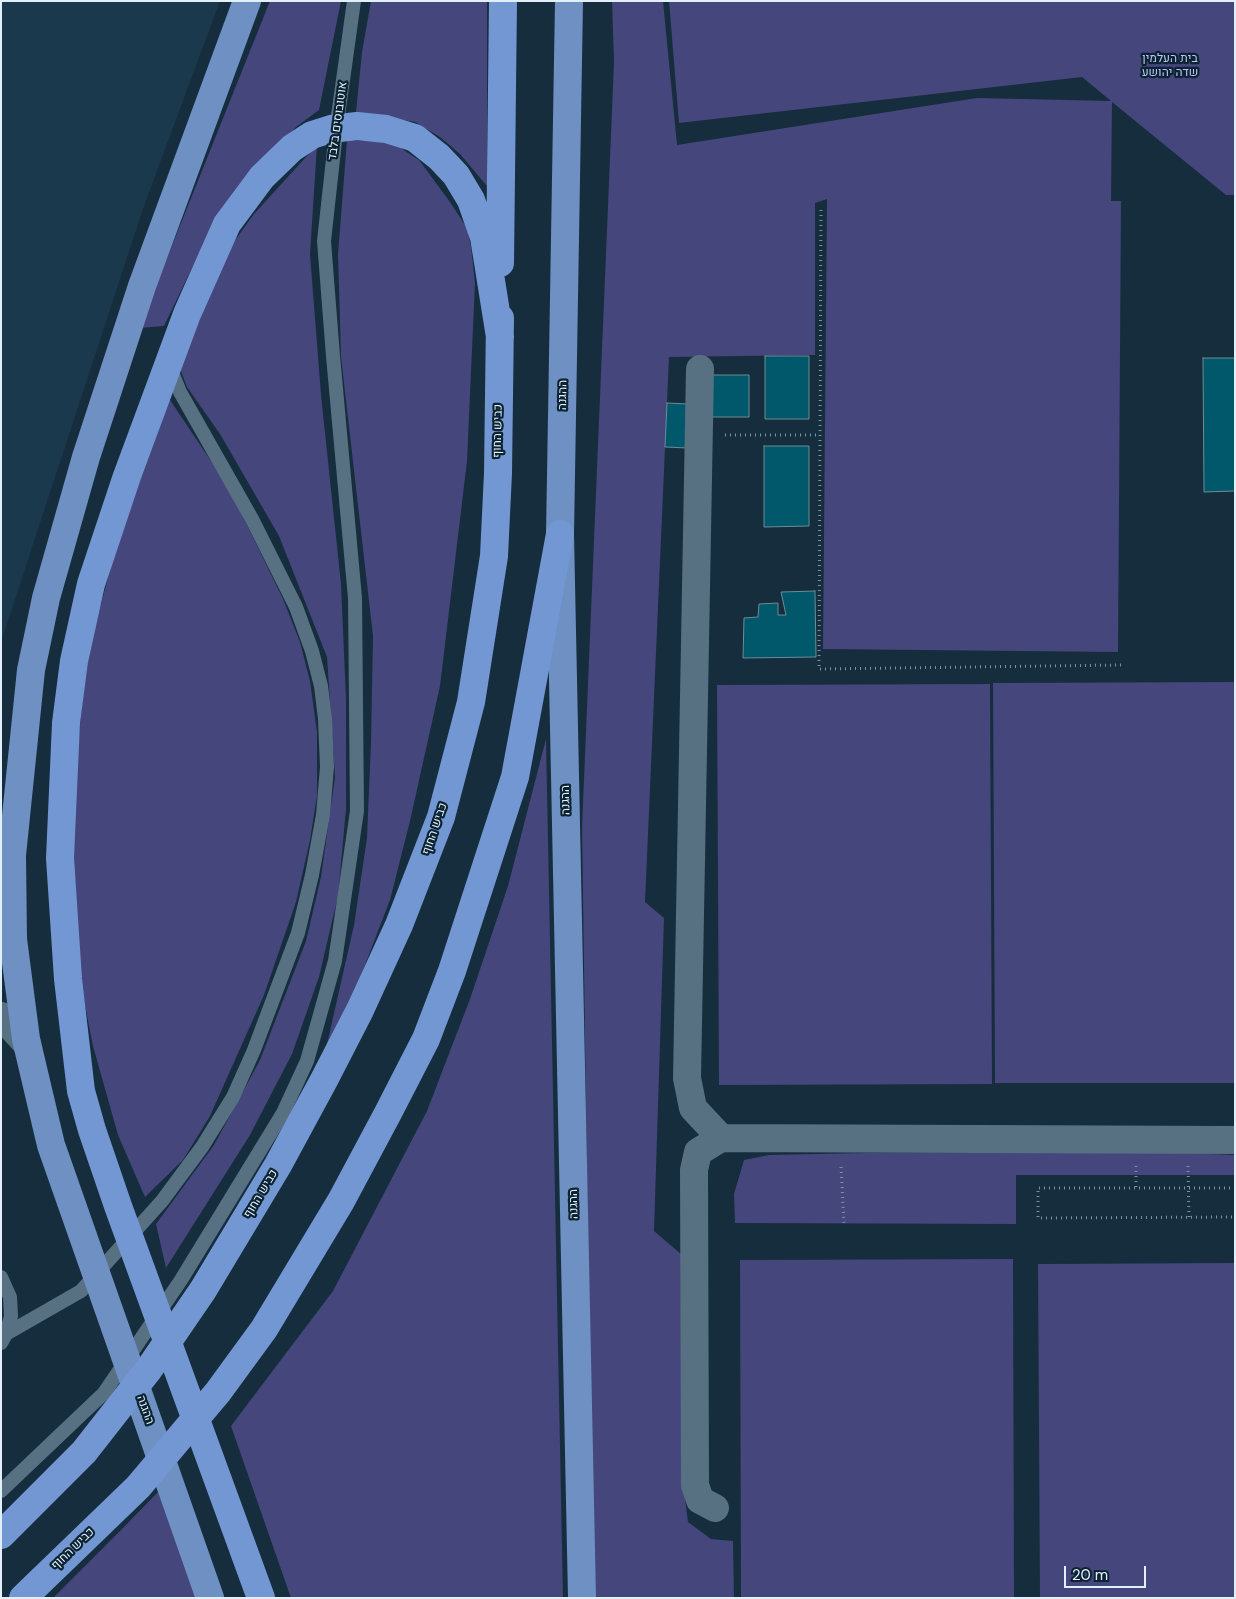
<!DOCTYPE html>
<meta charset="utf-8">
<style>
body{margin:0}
#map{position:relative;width:1236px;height:1599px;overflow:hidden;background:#152d3d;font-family:"DM Sans",sans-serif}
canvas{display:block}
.frame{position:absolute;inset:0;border:2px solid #e2f0fb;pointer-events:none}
.scale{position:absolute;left:1064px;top:1566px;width:82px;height:22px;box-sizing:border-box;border:2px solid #e2f0fb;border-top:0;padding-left:6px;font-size:15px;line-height:18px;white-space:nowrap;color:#e2f0fb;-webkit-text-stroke:4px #0b2332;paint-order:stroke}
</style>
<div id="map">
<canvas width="1236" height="1599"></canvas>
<div class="frame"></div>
<div class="scale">20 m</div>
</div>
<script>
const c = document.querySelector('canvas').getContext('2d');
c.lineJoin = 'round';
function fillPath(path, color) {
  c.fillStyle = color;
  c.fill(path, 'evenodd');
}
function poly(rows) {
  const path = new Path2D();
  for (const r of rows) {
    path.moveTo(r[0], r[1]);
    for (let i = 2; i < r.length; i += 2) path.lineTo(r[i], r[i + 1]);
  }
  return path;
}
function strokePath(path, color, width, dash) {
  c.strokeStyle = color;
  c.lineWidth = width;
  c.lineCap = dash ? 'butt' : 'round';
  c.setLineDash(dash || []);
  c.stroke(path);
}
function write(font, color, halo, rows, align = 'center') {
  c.font = font + ' "DM Sans",Heebo,sans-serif';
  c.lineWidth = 4.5;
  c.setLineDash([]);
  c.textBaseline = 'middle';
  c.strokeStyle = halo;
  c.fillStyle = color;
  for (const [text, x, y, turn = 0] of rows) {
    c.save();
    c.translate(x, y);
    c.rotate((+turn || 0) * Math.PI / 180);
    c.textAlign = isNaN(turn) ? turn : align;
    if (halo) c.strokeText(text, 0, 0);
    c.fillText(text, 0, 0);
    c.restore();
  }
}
fillPath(poly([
 [1,1,220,1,144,206,1,642]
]), '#1a394d');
fillPath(poly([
 [270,1,341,1,319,110,296,127,250,175,216,218,164,326,139,328],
 [371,1,487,1,487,186,460,154,440,137,415,122,356,112,362,52],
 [612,1,663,1,677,145,977,98,1111,101,1082,77,679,123,669,1,1235,1,1235,195,1226,195,1112,102,1111,201,1121,201,1118,652,823,649,827,199,815,203,815,355,669,357,645,902,664,918,654,1231,688,1260,685,1498,688,1522,711,1539,733,1541,734,1598,593,1598,582,827,614,62],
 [347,140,377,141,396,145,419,160,450,202,467,228,471,247,475,283,467,461,440,686,410,821,390,900,358,983,323,1062,354,925,367,838,371,742,373,636,341,357,338,254],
 [317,145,310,254,321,395,341,584,346,698,346,809,338,896,319,977,292,1054,250,1135,166,1268,156,1224,214,1145,260,1060,306,941,321,877,335,777,327,657,279,536,220,434,187,387,179,366,225,254,254,214],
 [168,397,229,488,283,599,300,642,310,681,317,732,317,796,310,840,296,902,264,995,210,1116,183,1160,145,1197,118,1135,93,1046,76,960,68,842,87,657,137,469],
 [1235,682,1235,1083,995,1083,993,683],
 [990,684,992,1084,719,1085,717,685],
 [546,739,563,1598,291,1598,231,1426,333,1291,427,1111,470,999,508,886],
 [863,1153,1187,1153,1235,1155,1235,1175,1016,1175,1016,1224,735,1223,734,1194,744,1160,769,1155],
 [1013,1259,1014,1598,741,1598,740,1260],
 [1235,1263,1235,1598,1040,1598,1038,1264],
 [158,1492,197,1598,53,1598,122,1529]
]), '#45467c');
const building = poly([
 [765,356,809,356,809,419,765,419,765,356],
 [1203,358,1235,358,1235,491,1204,492,1203,358],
 [710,375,749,375,749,417,710,417,710,375],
 [667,403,688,404,688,448,665,447,667,403],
 [764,446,809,446,809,526,764,527,764,446],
 [815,591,816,657,743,658,744,618,758,617,759,604,778,603,778,615,786,615,781,592,815,591]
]);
fillPath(building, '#01586b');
strokePath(building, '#6b8d98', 1);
strokePath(poly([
 [821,210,819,669,1122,665],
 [725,435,820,435],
 [1136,1166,1136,1188],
 [1188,1166,1189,1217],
 [841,1167,844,1223],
 [1235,1188,1038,1188,1038,1218,1235,1217]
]), '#7e919e', 3, [1, 4]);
strokePath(poly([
 [1,1277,10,1297,11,1316,6,1334,1,1343],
 [6,1334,81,1291,162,1201,202,1147,233,1097,254,1050,298,933,312,875,323,815,327,767,325,719,321,686,312,651,296,607,252,519,180,392,170,367],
 [1,1491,104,1393,181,1280,283,1113,307,1061,335,961,357,811,355,598,333,356,324,241,337,123,354,1]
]), '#577183', 14);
strokePath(poly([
 [700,369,687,1078,693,1108,721,1138,1235,1140],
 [1,1016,27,1044],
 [715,1508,700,1500,695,1485,694,1170,698,1152,721,1138]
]), '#577183', 28);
strokePath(poly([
 [569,1,560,534,582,1598],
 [210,1598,51,1145,26,1039,13,939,12,855,31,670,46,598,86,457,142,286,247,1]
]), '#6e90c3', 28);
strokePath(poly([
 [500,263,503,1],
 [1,1535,84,1452,149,1369,203,1290,278,1165,324,1080,360,1010,399,925,441,817,471,702,494,556,498,473,500,318],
 [23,1598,138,1487,218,1392,264,1329,341,1201,388,1113,426,1039,452,971,515,777,560,534],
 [261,1598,118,1206,92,1130,81,1091,68,979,60,858,66,723,74,661,91,584,127,476,187,314,227,224,262,177,292,148,312,135,331,129,357,126,386,129,415,138,439,157,456,175,471,200,484,237,500,337]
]), '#7397d3', 28);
write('12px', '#c0c4f9', '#0b2332', [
 ["בית העלמין",1170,59],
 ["שדה יהושע",1170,73]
]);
write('12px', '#e2f0fb', '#0b2332', [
 ["אוטובוסים בלבד",338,121,-82],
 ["ההגנה",563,395,-89],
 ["כביש החוף",498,431,-89],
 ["ההגנה",566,800,-91],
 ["כביש החוף",435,829,-71],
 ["כביש החוף",261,1194,-59],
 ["ההגנה",574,1204,-91],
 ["ההגנה",145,1410,70],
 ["כביש החוף",73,1549,-44]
]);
</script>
